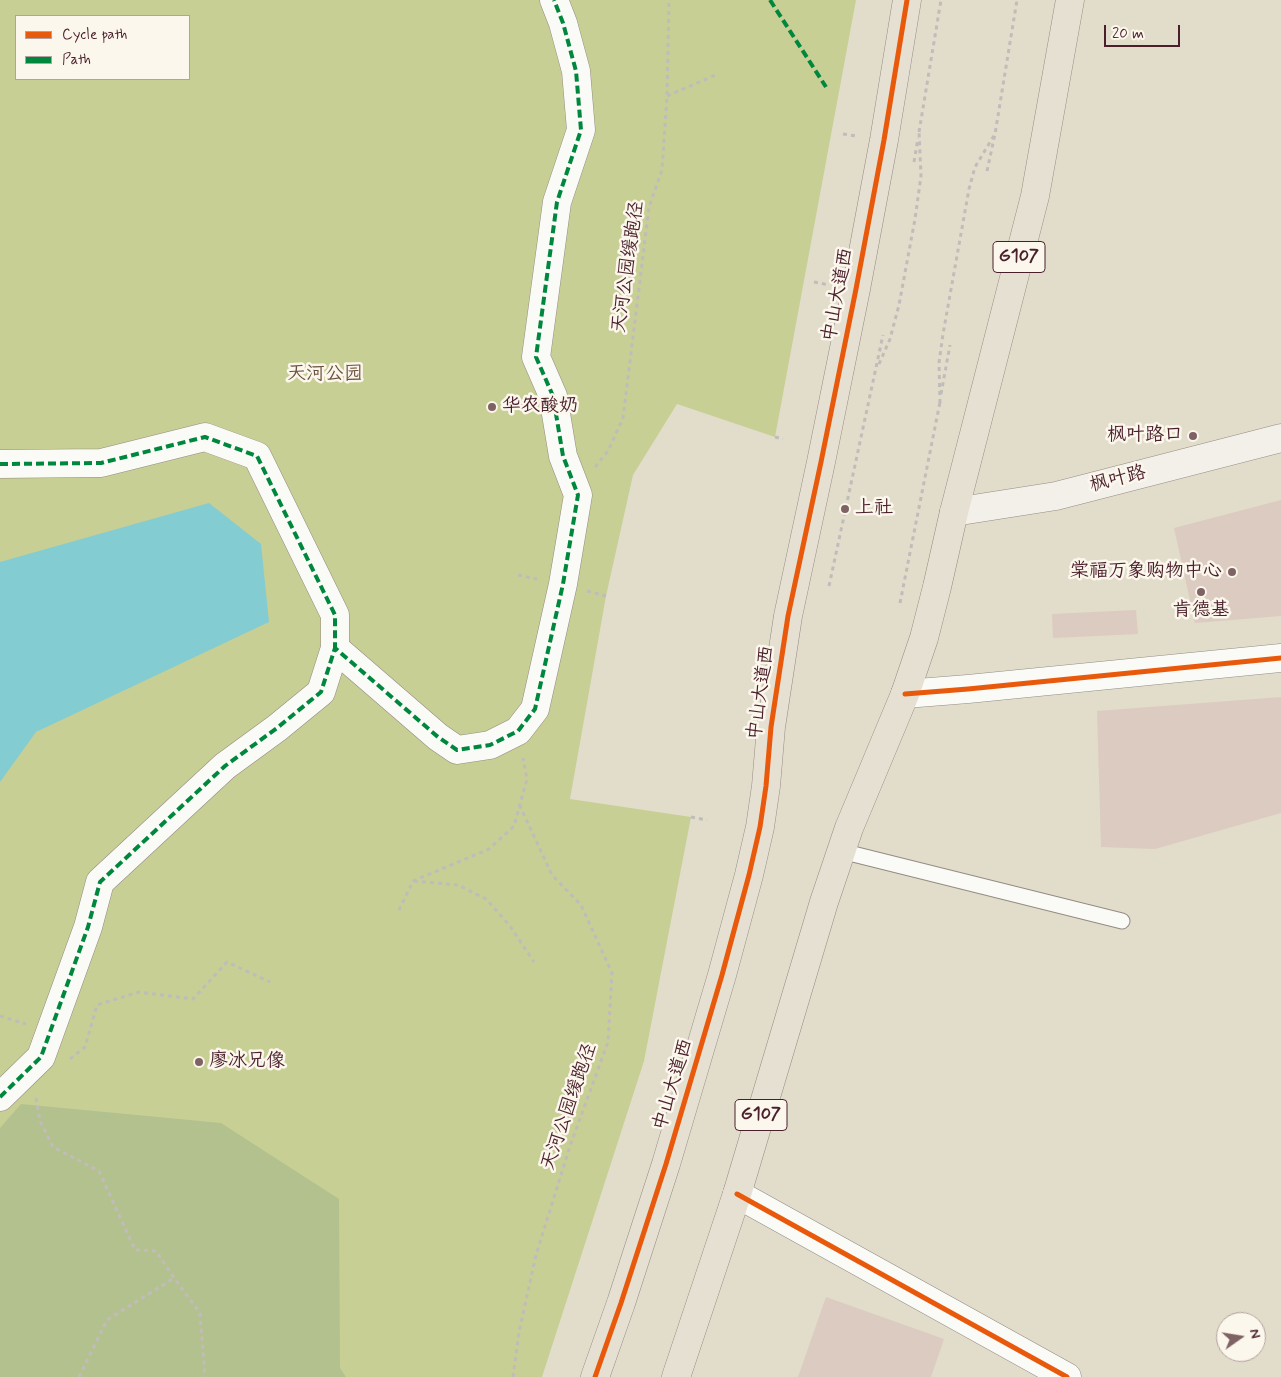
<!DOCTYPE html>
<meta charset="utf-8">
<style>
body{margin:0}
#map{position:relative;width:1281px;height:1377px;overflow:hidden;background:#e1ddca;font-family:Mynerve,sans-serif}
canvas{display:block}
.legend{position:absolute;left:15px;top:15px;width:175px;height:65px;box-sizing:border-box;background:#fbf7ec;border:1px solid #b4a19f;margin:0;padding:6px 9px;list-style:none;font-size:15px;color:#4a1f2b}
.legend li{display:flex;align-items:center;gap:10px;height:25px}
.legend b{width:25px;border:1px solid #b4a19f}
.north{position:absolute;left:1216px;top:1312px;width:50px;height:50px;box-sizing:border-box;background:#fbf7ec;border:1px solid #b4a19f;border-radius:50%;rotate:77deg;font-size:14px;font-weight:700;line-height:20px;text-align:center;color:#4a1f2b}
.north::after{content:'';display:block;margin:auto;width:18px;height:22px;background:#7f6263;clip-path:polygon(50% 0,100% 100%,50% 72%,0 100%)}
.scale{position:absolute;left:1104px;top:25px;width:76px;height:22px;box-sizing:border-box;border:2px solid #4a1f2b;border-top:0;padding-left:6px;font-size:15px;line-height:18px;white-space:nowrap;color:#4a1f2b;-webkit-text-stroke:4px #fbf7ec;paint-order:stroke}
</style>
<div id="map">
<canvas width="1281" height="1377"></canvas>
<ul class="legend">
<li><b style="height:6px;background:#e8590c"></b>Cycle path</li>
<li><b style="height:6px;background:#00873e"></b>Path</li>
</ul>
<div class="north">N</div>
<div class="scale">20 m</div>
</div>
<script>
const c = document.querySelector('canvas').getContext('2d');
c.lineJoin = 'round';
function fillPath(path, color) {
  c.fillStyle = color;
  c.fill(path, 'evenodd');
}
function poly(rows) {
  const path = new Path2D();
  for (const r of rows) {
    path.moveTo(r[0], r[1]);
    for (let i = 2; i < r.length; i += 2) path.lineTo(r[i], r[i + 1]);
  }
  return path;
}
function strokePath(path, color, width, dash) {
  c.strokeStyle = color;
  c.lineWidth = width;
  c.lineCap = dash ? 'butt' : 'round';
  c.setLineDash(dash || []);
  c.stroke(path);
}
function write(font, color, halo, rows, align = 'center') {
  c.font = font + ' Mynerve,"LXGW WenKai TC",sans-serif';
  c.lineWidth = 5;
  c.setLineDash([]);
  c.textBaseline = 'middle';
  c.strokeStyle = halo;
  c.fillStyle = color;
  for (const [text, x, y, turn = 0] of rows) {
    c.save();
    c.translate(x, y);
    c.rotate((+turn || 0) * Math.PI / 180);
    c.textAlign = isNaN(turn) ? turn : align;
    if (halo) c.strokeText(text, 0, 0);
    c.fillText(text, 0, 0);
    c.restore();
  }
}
fillPath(poly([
 [0,0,856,0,775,437,677,404,633,475,606,596,570,799,691,817,644,1061,542,1377,0,1377],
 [16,16,189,16,189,79,16,79]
]), '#c8cf94');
fillPath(poly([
 [21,1104,221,1123,339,1199,340,1368,346,1377,0,1377,0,1128]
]), '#b3c18e');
fillPath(poly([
 [209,503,261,544,269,622,36,732,0,782,0,562]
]), '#83ccd2');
fillPath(poly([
 [1281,500,1281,616,1195,623,1174,528],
 [1136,610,1138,634,1053,638,1052,614],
 [1281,697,1281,813,1155,849,1101,847,1097,711],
 [826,1297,944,1339,931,1377,798,1377]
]), '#dccbc1');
const lane = poly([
 [841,851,1122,921]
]);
const street = poly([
 [0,464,101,463,205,437,257,456,335,615,335,648],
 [905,694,968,689,1281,658],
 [0,1097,41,1057,88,927,100,882,225,766,277,728,321,692,335,648,438,737,457,750,490,745,518,731,535,709,563,584,578,495,563,456,553,396,536,357,557,202,581,130,576,71,563,23,554,0],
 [737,1194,1067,1377]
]);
const secondary = poly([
 [954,512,1056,496,1281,438]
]);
const highway = poly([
 [595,1377,621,1303,666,1164,722,975,749,875,760,827,766,786,771,727,788,616,821,462,856,289,884,140,907,0],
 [676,1377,737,1194,824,902,849,828,905,694,924,638,937,587,954,512,1035,196,1070,0]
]);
strokePath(lane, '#958b84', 17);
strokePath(street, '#958b84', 29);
strokePath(secondary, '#958b84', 29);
strokePath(highway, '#958b84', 29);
strokePath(poly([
 [667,96,718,74],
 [919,132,941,0],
 [843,134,856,136],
 [914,162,918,138],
 [987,171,995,134,1017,0],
 [814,282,829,285],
 [879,364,890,339,899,305,915,219,921,176,919,131],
 [941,394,950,345],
 [940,403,939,363,943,334,969,189,975,167,995,134],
 [775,437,783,439],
 [595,467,608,451,623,418,649,207,662,170,667,96,669,0],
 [518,575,537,579],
 [829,586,883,335],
 [587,591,606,596],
 [900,603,940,402],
 [691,817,707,820],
 [414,881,458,885,486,899,510,926,534,962],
 [399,910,413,881,489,849,514,826,527,779,523,758],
 [0,1016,26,1024],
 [70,1059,85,1047,97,1005,139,992,193,999,227,962,270,982],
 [36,1098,40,1121,53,1147,99,1171,135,1250,156,1251,174,1278,200,1313,205,1377],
 [79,1377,107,1320,174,1278],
 [513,1377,519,1332,536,1255,570,1146,608,1042,612,973,581,905,552,875,520,806]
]), '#c1bcba', 3, [4, 4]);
strokePath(lane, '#fafaf7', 15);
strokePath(street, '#fafaf7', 28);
strokePath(secondary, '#f2f0e9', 28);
strokePath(highway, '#e6e0d2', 28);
strokePath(poly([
 [770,0,826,87],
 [0,464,101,463,205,437,257,456,335,615,335,648],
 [0,1097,41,1057,88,927,100,882,225,766,277,728,321,692,335,648,438,737,457,750,490,745,518,731,535,709,563,584,578,495,563,456,553,396,536,357,557,202,581,130,576,71,563,23,554,0]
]), '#00873e', 4, [8, 4]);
strokePath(poly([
 [905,694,968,689,1281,658],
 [737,1194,1067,1377],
 [595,1377,621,1303,666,1164,722,975,749,875,760,827,766,786,771,727,788,616,821,462,856,289,884,140,907,0]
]), '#e8590c', 5);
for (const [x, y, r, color] of [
 [492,407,5,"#7f6263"],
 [1193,436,5,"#7f6263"],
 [845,509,5,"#7f6263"],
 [1232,572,5,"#7f6263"],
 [1201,592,5,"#7f6263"],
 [199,1062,5,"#7f6263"]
]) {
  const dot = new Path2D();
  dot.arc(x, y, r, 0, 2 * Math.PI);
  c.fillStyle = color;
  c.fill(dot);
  strokePath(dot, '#fbf7ec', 2);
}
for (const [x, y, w] of [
 [1019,257,52],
 [761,1115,52]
]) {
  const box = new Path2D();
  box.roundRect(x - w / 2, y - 15.5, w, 31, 4);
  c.fillStyle = '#fbf7ec';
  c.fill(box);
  strokePath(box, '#4a1f2b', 1);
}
write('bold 18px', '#4a1f2b', null, [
 ["G107",1019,257],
 ["G107",761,1115]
]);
write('19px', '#4a1f2b', '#fbf7ec', [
 ["天河公园缓跑径",629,267,-82],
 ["中山大道西",839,295,-79],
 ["枫叶路",1118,480,-14],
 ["中山大道西",762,693,-82],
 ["中山大道西",674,1085,-73],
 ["天河公园缓跑径",570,1107,-71]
]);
write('19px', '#6a513d', '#fbf7ec', [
 ["天河公园",325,375]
]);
write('19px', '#4a1f2b', '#fbf7ec', [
 ["华农酸奶",502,407],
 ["枫叶路口",1183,436,"right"],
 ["上社",855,509],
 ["棠福万象购物中心",1222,572,"right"],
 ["肯德基",1201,611,"center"],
 ["廖冰兄像",209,1062]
], 'left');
</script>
